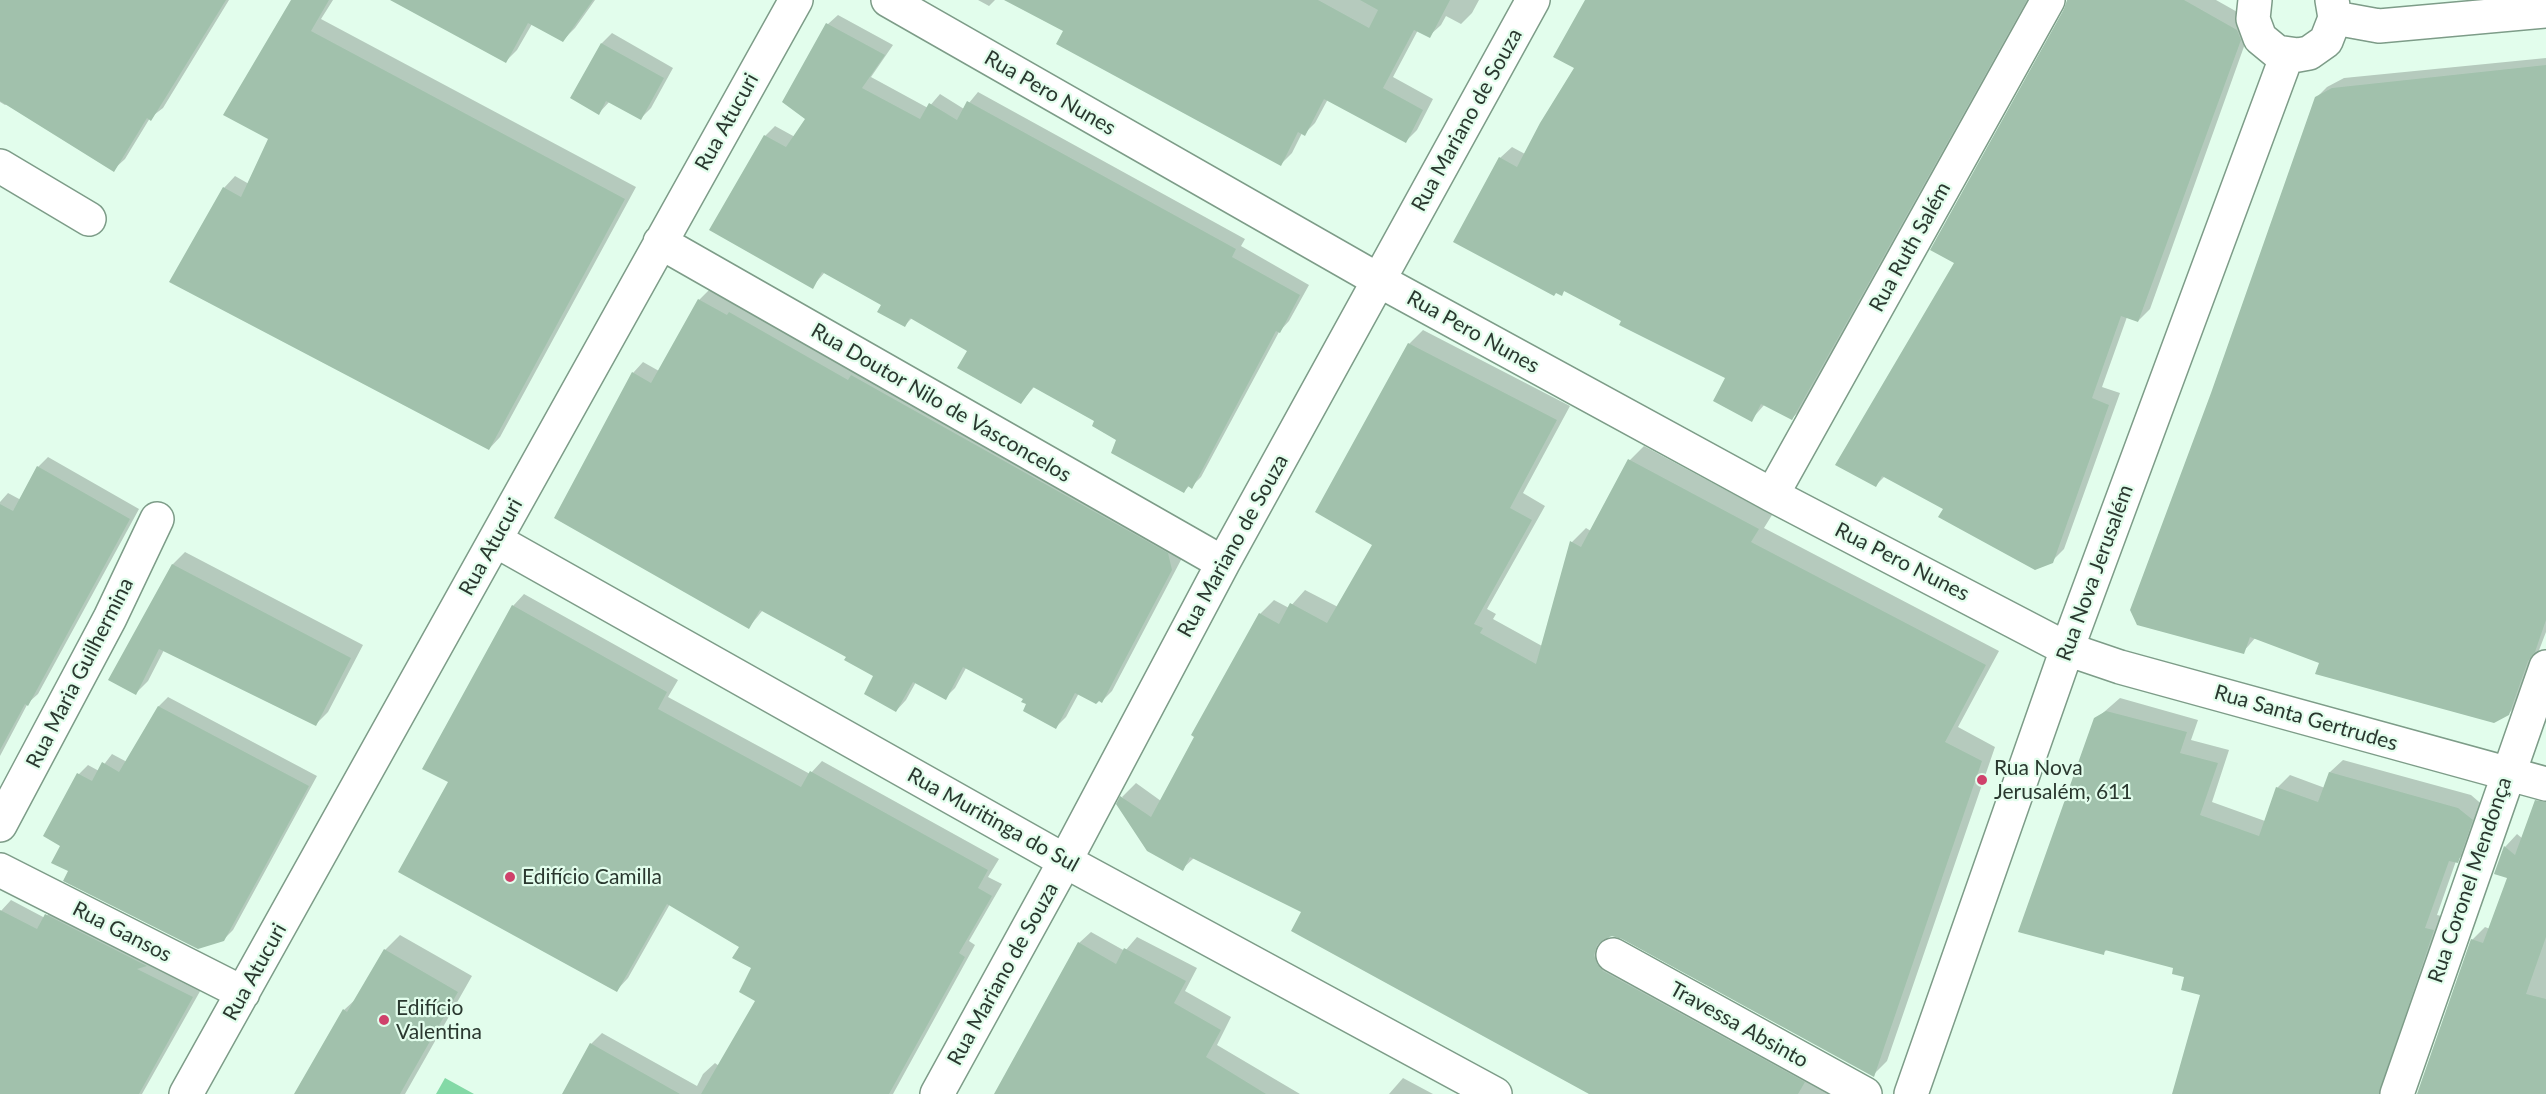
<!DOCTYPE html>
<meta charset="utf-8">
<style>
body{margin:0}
canvas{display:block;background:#e2fdec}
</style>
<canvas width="2546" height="1094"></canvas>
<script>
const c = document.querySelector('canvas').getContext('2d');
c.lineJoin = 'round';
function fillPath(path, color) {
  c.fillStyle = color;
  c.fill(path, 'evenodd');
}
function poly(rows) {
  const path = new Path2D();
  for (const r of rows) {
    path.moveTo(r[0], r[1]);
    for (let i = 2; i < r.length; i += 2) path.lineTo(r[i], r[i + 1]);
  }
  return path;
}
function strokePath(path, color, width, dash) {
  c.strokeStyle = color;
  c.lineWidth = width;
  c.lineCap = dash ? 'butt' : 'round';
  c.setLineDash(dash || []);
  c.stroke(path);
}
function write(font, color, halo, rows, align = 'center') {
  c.font = font + ' Lato,sans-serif';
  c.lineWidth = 4.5;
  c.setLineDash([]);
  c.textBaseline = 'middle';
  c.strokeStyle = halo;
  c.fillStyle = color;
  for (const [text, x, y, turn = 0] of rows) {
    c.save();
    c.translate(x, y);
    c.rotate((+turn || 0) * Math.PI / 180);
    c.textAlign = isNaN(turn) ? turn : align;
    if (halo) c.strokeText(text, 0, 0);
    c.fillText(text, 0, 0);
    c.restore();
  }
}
fillPath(poly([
 [445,1078,474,1094,436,1094]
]), '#83d9a6');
fillPath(poly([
 [0,0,229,0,163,108,150,118,125,159,113,170,7,104,5,105,0,102],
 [293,0,333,0,321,19,636,187,500,437,489,449,224,188,235,176,249,184,270,139],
 [393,0,595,0,575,28,563,40,532,24,517,50,506,61],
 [978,0,995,0,989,6],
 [1008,0,1479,0,1472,13,1461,24,1446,16,1441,25,1429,36,1418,30,1393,77,1433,99,1417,130,1406,141,1328,99,1315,123,1304,134,1302,133,1292,153,1281,164,1065,30],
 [1586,0,2030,0,1804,407,1792,418,1765,404,1751,420,1727,377,1565,290,1561,294,1500,158,1512,147,1525,154,1576,67],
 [2068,0,2216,0,2248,18,2251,27,2150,309,2138,321,2127,317,2102,387,2120,393,2064,549,2052,561,1885,476,1876,485,1956,263],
 [838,15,893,45,871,77,928,108,940,94,964,109,978,92,1245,239,1241,246,1309,285,1289,321,1279,332,1201,477,1191,487,1189,486,1184,491,1097,420,1035,386,1021,402,969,350,913,317,905,325,883,304,825,272,812,287,765,136,775,126,795,137,807,119,828,24],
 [612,33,673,68,651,108,641,118,610,101,599,113,602,43],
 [2546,58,2546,632,2519,703,2508,714,2321,662,2256,637,2243,652,2212,393,2316,98,2327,87,2344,78],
 [709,290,737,306,740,302,1182,558,1112,691,1102,701,1079,693,1066,717,1056,727,1025,699,966,668,955,688,945,698,916,682,906,700,896,711,875,676,848,657,763,610,749,627,633,373,643,362,659,371,699,300],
 [1423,330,1570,406,1523,493,1545,506,1487,609,1496,614,1493,619,1542,646,1572,542,1586,528,1591,531,1630,460,1644,446,1772,515,1764,528,1999,651,1958,727,1995,747,1887,1061,1873,1075,1623,937,1609,936,1608,941,1865,1094,1590,1094,1303,912,1194,858,1182,869,1122,797,1136,783,1161,801,1260,614,1274,600,1289,608,1305,590,1338,607,1374,544,1409,344],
 [48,457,139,509,38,694,28,703,0,756,0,502,8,493,21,500,38,467],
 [185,552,363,645,328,712,316,724,164,650,148,681,136,693,110,680,173,564],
 [524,594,678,680,668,697,810,774,822,761,999,859,988,877,1002,884,969,941,975,945,893,1094,564,1094,591,1044,602,1033,697,1086,703,1074,715,1063,719,1066,757,1000,753,968,741,946,670,904,628,978,617,990,450,782,513,606],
 [168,697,317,776,233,930,223,940,70,870,62,845,79,774,88,765,99,771,112,754,127,762,159,706],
 [2120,698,2198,720,2191,740,2229,750,2212,802,2265,821,2277,788,2290,775,2325,788,2330,772,2343,760,2471,795,2485,807,2470,849,2456,861,2437,915,2446,917,2396,1094,2173,1094,2202,993,2175,967,2108,949,2103,953,2096,719],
 [2546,812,2546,1094,2418,1094,2472,940,2485,927,2490,929,2509,877,2496,873,2505,847,2517,834,2523,839],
 [11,900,45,918,57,904,203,986,142,1094,0,1094,0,912],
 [1091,932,1125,951,1137,937,1197,968,1185,991,1231,1017,1217,1045,1300,1094,995,1094,1079,943],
 [400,935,472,976,405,1094,296,1094,344,1010,358,997,385,950],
 [1403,1078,1433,1094,1389,1094]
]), '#0003');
fillPath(poly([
 [0,0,226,0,151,121,147,118,114,172,0,101],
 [291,0,329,0,311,31,625,199,489,450,169,282,223,187,241,197,268,139,223,115],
 [390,0,593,0,563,42,528,23,506,63],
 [1004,0,1318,0,1369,28,1378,10,1360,0,1450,0,1430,38,1414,30,1383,88,1423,110,1406,143,1324,99,1305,136,1298,132,1281,166,1056,44,1063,31],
 [1585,0,2027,0,1792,420,1761,404,1752,422,1713,401,1725,378,1619,325,1621,321,1564,291,1562,296,1556,293,1554,296,1453,242,1499,157,1517,167,1540,123,1574,68,1553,57],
 [2067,0,2184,0,2237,30,2241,40,2138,322,2121,316,2092,398,2109,405,2053,563,2035,570,1938,517,1943,509,1882,476,1876,487,1835,465,1954,263,1930,250,2064,9],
 [826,23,885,55,862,88,920,119,929,103,957,120,967,101,1236,249,1232,257,1300,295,1280,333,1276,331,1192,489,1188,486,1184,493,1111,453,1116,440,1092,426,1094,421,1033,387,1021,404,957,368,967,351,910,318,905,327,877,312,881,305,822,272,813,289,709,230,764,135,786,147,805,119,782,102],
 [601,43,664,78,641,120,606,101,599,115,570,98],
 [2546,65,2546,620,2535,652,2528,661,2509,715,2494,723,2315,674,2319,663,2250,637,2244,654,2137,625,2130,610,2211,393,2315,97,2332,88],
 [698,299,727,315,729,312,848,380,851,375,1168,553,1172,570,1102,703,1099,701,1096,704,1075,693,1056,729,1023,711,1026,704,1021,702,1023,699,963,667,946,700,913,682,896,712,864,694,873,676,844,660,846,657,760,610,749,629,554,518,632,372,651,383],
 [1408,343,1557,420,1510,508,1532,520,1474,624,1483,628,1480,633,1536,664,1570,541,1581,547,1628,459,1759,529,1751,542,1986,665,1945,742,1982,761,1874,1077,1622,939,1612,936,1604,939,1597,945,1594,955,1597,964,1603,971,1805,1082,1798,1094,1589,1094,1291,931,1301,912,1190,857,1183,871,1147,851,1116,804,1120,796,1151,817,1194,737,1191,735,1259,613,1279,624,1290,603,1327,623,1372,545,1315,512],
 [37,466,130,519,28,706,25,704,0,750,0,504,13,511],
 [172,564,351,658,316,726,159,649,136,695,108,680],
 [512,605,667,692,658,709,801,787,810,771,988,870,978,888,992,896,959,953,965,957,889,1094,701,1094,755,1001,739,992,751,968,732,958,739,947,667,904,617,992,398,872,448,782,422,769],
 [158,706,309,786,224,941,198,949,63,881,68,871,51,863,60,846,43,836,77,773,92,781,102,762,119,772],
 [2106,711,2187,732,2180,753,2218,763,2200,815,2259,836,2276,787,2318,802,2329,772,2458,808,2473,820,2458,863,2449,861,2425,928,2434,930,2379,1094,2172,1094,2200,995,2181,990,2184,977,2172,974,2173,968,2105,950,2104,955,2018,932,2094,718],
 [2535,800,2546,802,2546,937,2526,994,2546,999,2546,1094,2417,1094,2471,939,2483,943,2507,878,2494,874,2504,846,2515,855],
 [0,910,37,929,45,914,147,966,137,969,193,997,139,1094,0,1094],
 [1078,942,1116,964,1124,948,1186,981,1174,1003,1221,1030,1206,1057,1266,1094,994,1094],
 [384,949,458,992,400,1094,294,1094,343,1009,347,1012],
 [590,1043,680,1094,562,1094]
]), '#a1c1ac');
const minor = poly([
 [888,0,1380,281,1772,495,2067,649,2120,667,2546,784],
 [2255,0,2253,19,2260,38,2277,52,2298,55,2309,53,2326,41,2335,18,2332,0],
 [2335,18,2379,26,2546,11],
 [0,166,89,219],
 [660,242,1223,563],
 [1772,495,2048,0],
 [495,540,1065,861,1495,1094],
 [0,825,110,618,157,519],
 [0,870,243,993],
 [1613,955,1865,1094],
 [186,1094,796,0],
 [937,1094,1065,861,1223,563,1533,0],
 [1911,1094,2067,649,2287,55],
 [2397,1094,2546,667]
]);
strokePath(minor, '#7d9c88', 36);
strokePath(minor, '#fff', 33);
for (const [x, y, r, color] of [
 [1982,780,6,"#cf416b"],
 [510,877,6,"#cf416b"],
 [384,1020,6,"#cf416b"]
]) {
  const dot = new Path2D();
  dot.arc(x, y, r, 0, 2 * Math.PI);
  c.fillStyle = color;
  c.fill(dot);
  strokePath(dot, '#e2fdec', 2);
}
write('21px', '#2a382f', '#e2fdec', [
 ["Rua Pero Nunes",1050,93,30],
 ["Rua Mariano de Souza",1467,120,-61],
 ["Rua Atucuri",727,122,-61],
 ["Rua Ruth Salém",1910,247,-61],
 ["Rua Pero Nunes",1473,332,29],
 ["Rua Doutor Nilo de Vasconcelos",941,403,30],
 ["Rua Mariano de Souza",1233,546,-61],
 ["Rua Atucuri",491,547,-61],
 ["Rua Pero Nunes",1902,562,27],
 ["Rua Nova Jerusalém",2095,573,-70],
 ["Rua Maria Guilhermina",80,673,-63],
 ["Rua Santa Gertrudes",2306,718,16],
 ["Rua Muritinga do Sul",993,820,29],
 ["Rua Coronel Mendonça",2470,880,-71],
 ["Rua Gansos",122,932,27],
 ["Rua Atucuri",255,972,-61],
 ["Rua Mariano de Souza",1003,974,-61],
 ["Travessa Absinto",1739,1025,29]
]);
write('21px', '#2a382f', '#e2fdec', [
 ["Rua Nova",1994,768],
 ["Jerusalém, 611",1994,792],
 ["Edifício Camilla",522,877],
 ["Edifício",396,1008],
 ["Valentina",396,1032]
], 'left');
</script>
